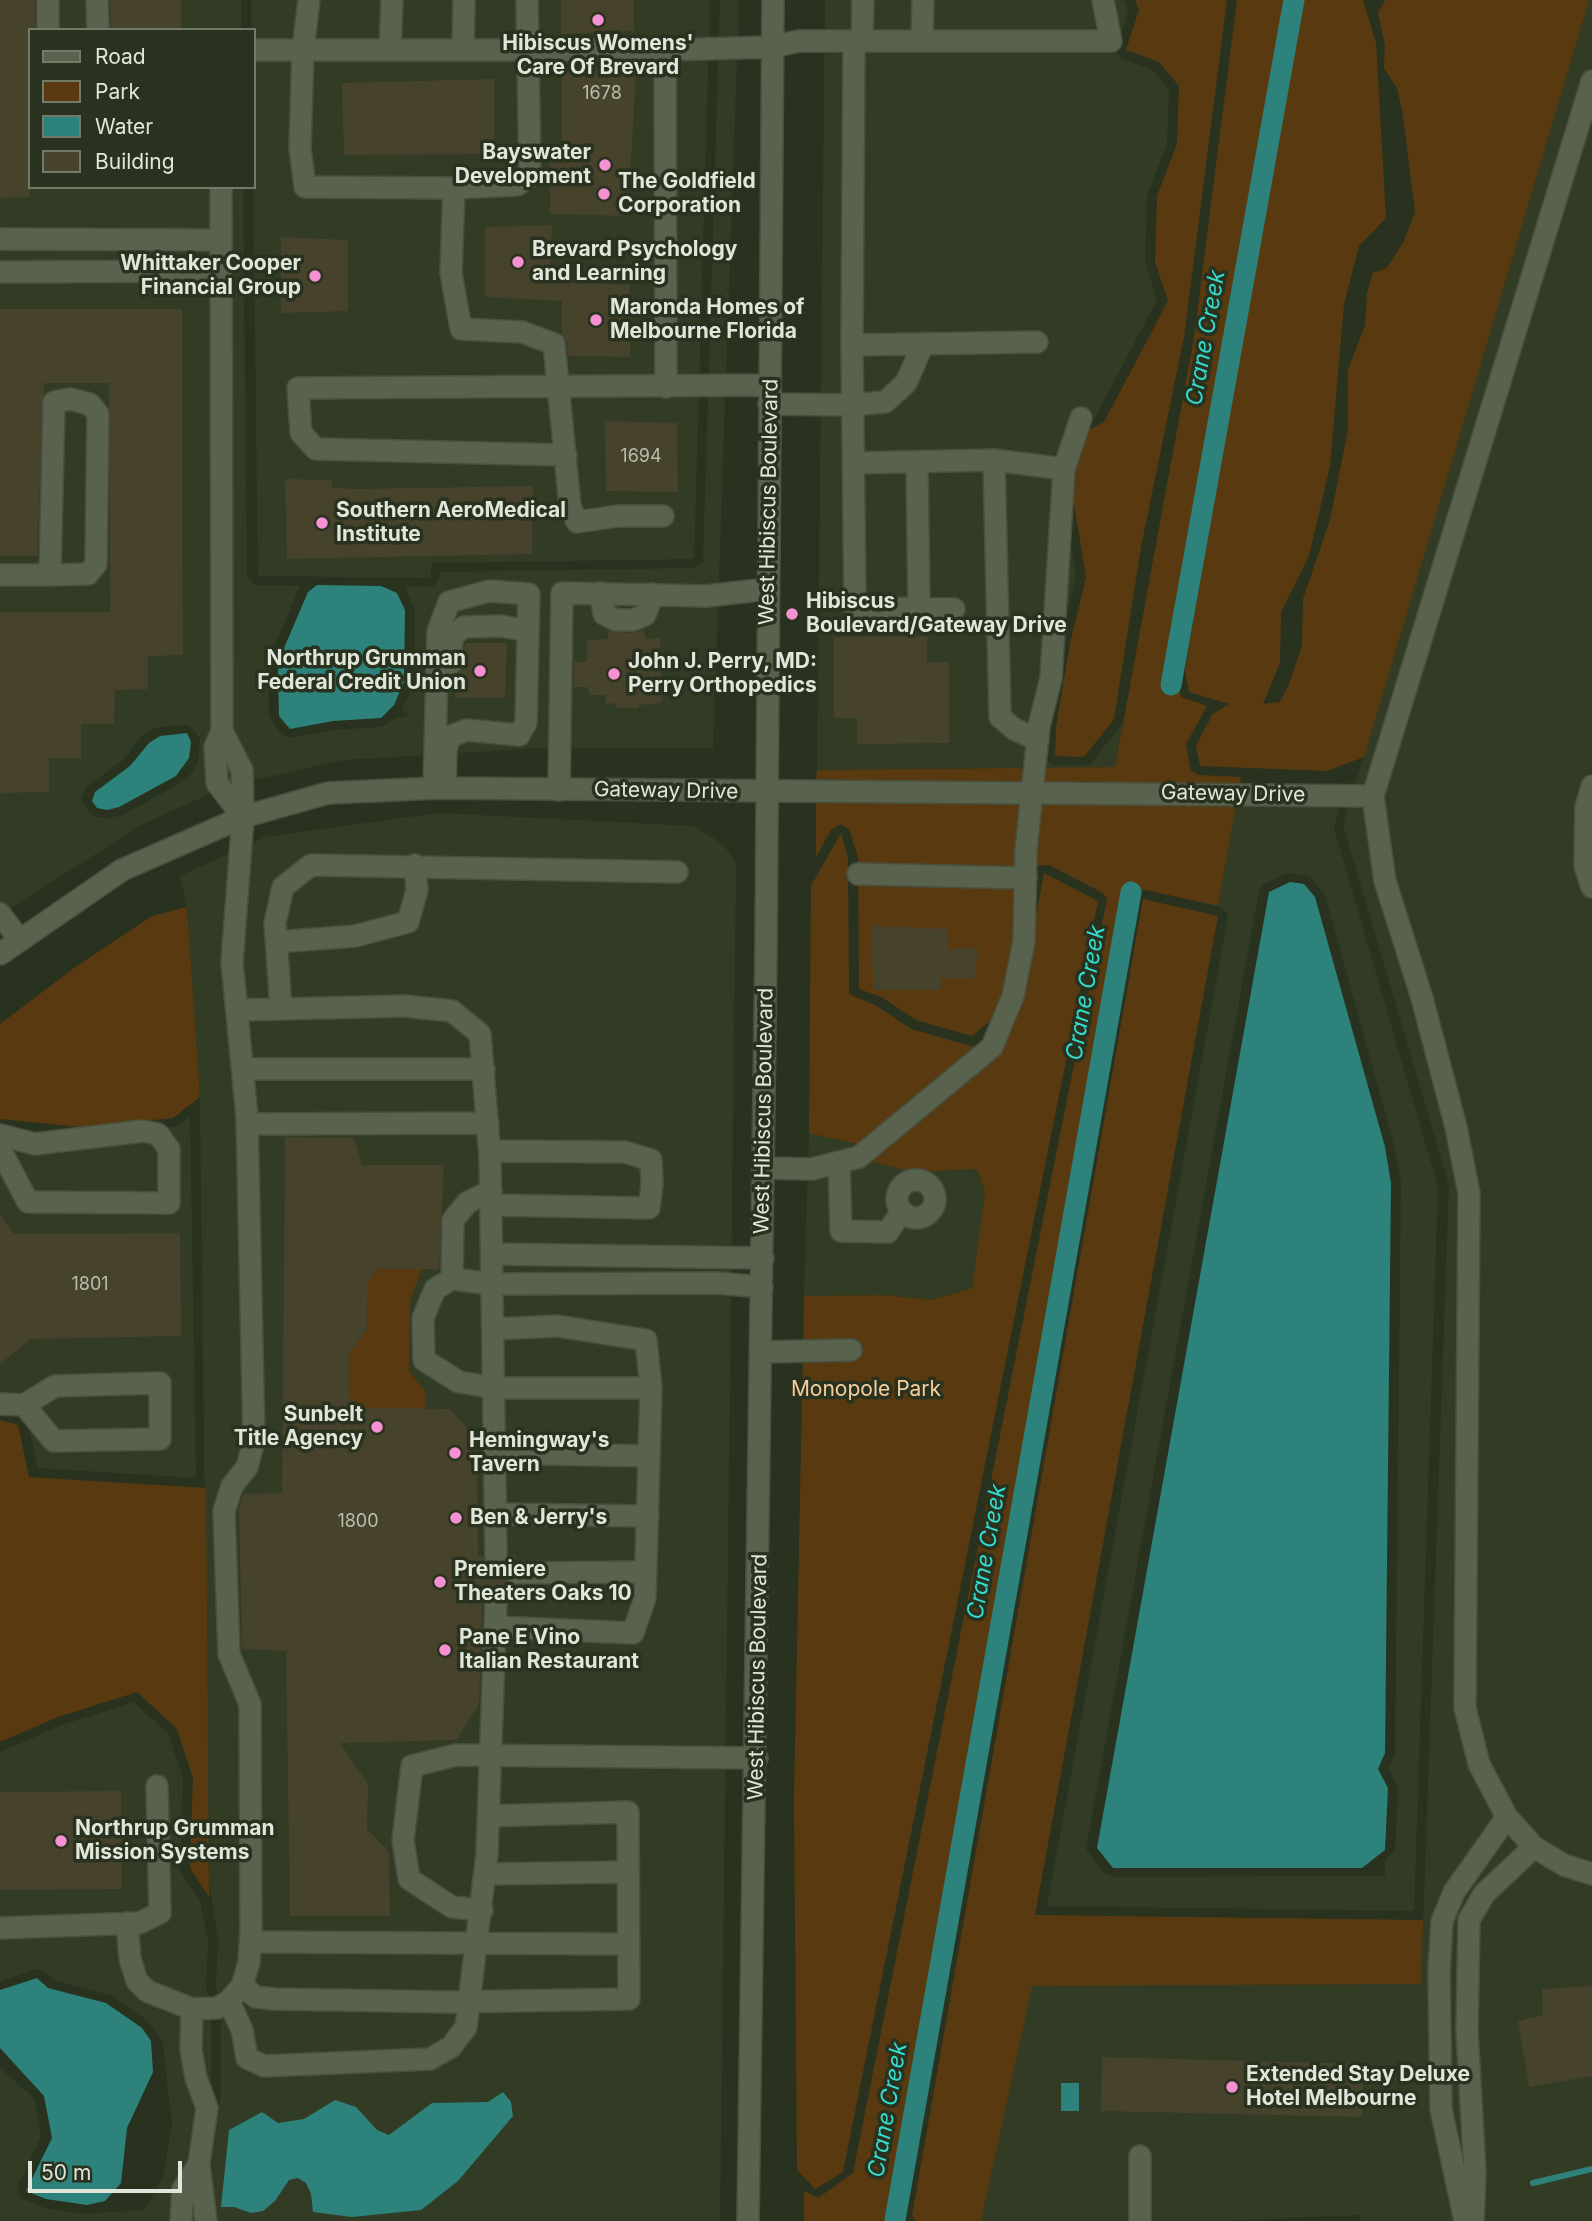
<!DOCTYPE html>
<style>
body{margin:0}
#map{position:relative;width:1592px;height:2221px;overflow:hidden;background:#29321f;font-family:Inter,sans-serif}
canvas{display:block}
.legend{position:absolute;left:28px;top:28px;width:228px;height:161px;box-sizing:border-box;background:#29321f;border:2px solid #727a6a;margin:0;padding:9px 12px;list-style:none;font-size:21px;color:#e0e6da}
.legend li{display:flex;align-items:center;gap:14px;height:35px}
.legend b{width:35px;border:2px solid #727a6a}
.scale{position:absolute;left:28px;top:2161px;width:154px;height:32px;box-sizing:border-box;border:4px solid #e0e6da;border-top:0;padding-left:9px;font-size:21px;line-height:24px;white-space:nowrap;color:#e0e6da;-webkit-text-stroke:5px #29321f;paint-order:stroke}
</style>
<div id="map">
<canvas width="1592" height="2221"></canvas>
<ul class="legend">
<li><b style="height:9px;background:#58624d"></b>Road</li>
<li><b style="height:19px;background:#593a10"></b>Park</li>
<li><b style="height:19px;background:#2d827b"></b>Water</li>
<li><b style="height:19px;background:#46422c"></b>Building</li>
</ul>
<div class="scale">50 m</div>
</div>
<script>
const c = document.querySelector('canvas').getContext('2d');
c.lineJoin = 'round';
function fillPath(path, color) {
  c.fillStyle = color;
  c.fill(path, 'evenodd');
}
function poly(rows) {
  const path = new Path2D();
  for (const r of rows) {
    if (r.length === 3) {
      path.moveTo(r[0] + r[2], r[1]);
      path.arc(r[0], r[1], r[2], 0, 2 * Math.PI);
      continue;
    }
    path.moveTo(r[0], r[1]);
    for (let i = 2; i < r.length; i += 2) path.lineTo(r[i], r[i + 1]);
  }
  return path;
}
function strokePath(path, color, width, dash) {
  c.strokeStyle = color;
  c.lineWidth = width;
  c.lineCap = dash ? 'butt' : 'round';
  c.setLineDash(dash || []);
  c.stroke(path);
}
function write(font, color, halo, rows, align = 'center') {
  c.font = font + ' Inter,sans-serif';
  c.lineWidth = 7;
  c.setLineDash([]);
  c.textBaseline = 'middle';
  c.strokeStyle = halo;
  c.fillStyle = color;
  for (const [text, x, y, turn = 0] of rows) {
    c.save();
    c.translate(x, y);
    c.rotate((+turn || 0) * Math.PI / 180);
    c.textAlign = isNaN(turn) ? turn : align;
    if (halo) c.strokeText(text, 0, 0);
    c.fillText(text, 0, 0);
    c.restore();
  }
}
fillPath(poly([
 [0,0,241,0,241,30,30,30,30,187,243,187,247,576,254,585,300,586,271,654,268,670,269,716,281,734,289,738,334,730,382,727,395,718,410,716,402,710,414,682,415,610,405,587,435,586,441,572,694,568,703,562,720,0,739,0,713,748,539,748,344,760,227,786,141,825,0,915],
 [172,725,189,725,200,738,198,761,193,772,181,783,122,815,107,819,91,815,81,801,86,787,123,760,140,738,155,728],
 [251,0,710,0,694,559,432,563,430,578,258,576],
 [825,0,1124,0,1128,10,1116,53,1121,58,1153,70,1169,89,1167,143,1147,196,1145,261,1157,300,1096,416,1073,428,1062,493,1076,576,1060,643,1045,759,1055,765,1090,765,1123,722,1115,767,817,770],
 [1589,0,1592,0,1592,2221,1361,2221,1360,2215,1217,2221,981,2221,1031,1986,1421,1984,1449,1185,1343,825],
 [1236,805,1339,806,1334,828,1438,1187,1414,1911,1047,1906,1228,917,1225,910,1218,906],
 [1288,873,1310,877,1325,895,1394,1145,1401,1182,1395,1753,1389,1768,1398,1789,1395,1850,1385,1861,1385,1876,1113,1877,1104,1873,1086,1849,1259,891,1264,884],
 [438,813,694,826,724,845,736,864,720,2221,213,2221,212,2161,221,2094,221,2020,216,1985,218,1940,209,1882,200,1097,187,907,180,876,265,837],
 [190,1117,196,1478,38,1468,28,1423,21,1416,0,1411,0,1128,81,1135,174,1127],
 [809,1133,861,1145,916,1172,977,1169,985,1192,972,1288,932,1300,883,1295,804,1296],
 [134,1702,168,1734,183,1779,180,1871,200,1901,208,1941,206,1985,211,2020,211,2094,202,2221,0,2221,0,2068,35,2099,41,2137,17,2187,21,2198,45,2208,84,2214,145,2210,163,2176,172,2124,167,2081,163,2042,148,2021,112,1996,54,1980,42,1970,36,1969,0,1981,0,1752,62,1725]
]), '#323c24');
fillPath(poly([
 [1135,0,1227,0,1184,337,1141,547,1114,719,1084,757,1055,756,1056,727,1070,644,1086,577,1072,492,1078,436,1104,422,1168,301,1155,262,1157,196,1177,144,1179,86,1159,62,1126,50,1139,10],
 [1237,0,1288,0,1175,669,1181,697,1207,706,1186,744,1191,771,1199,775,1241,777,1240,784,816,782,817,770,1115,767,1194,338],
 [1299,0,1363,0,1376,43,1386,218,1359,246,1344,304,1330,466,1309,556,1281,612,1280,663,1263,704,1280,702,1289,684,1302,646,1303,599,1330,520,1348,430,1348,370,1365,325,1367,293,1373,273,1387,268,1403,243,1415,212,1403,115,1397,88,1384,68,1385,45,1378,13,1385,0,1589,0,1364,757,1327,771,1200,766,1196,746,1212,715,1229,704,1189,692,1185,670],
 [816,803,1236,805,1218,906,1146,890,1139,891,1133,898,902,2215,903,2221,804,2221,804,2191,818,2198,853,2173,1107,899,1103,893,1049,865,1037,866,1008,1007,972,1036,916,1020,881,997,859,989,858,857,849,829,841,824,831,830,816,857],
 [841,833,848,859,849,994,875,1005,911,1029,974,1047,1018,1012,1044,873,1098,901,843,2172,815,2189,797,2170,794,1800,804,1296,883,1295,932,1300,972,1288,985,1192,977,1169,916,1172,873,1162,861,1145,809,1133,811,886],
 [1143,899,1218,916,1035,1915,1423,1920,1421,1984,1032,1986,981,2221,916,2221,912,2216],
 [187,907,200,1097,173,1118,80,1127,0,1119,0,1024,74,968,152,916],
 [377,1269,422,1269,410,1300,409,1371,426,1393,425,1409,362,1408,350,1398,349,1353,367,1330,368,1281],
 [0,1420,18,1425,29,1477,206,1488,209,1897,190,1868,193,1778,177,1729,137,1692,58,1717,0,1742]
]), '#593a10');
fillPath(poly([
 [317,585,381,586,397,593,405,610,404,682,394,705,381,718,333,721,290,729,279,716,278,670,281,655,308,592],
 [187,733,191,742,189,758,176,776,119,807,107,810,97,808,92,801,95,792,130,766,149,743,160,736],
 [1290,882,1304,884,1315,897,1385,1147,1391,1183,1385,1753,1378,1769,1388,1788,1385,1850,1362,1868,1113,1868,1097,1848,1269,892],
 [37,1978,48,1988,106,2003,142,2028,151,2041,153,2072,127,2128,121,2183,105,2201,87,2205,46,2199,26,2191,52,2138,44,2096,0,2048,0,1990],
 [1061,2083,1079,2083,1079,2111,1061,2111],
 [503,2092,511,2102,513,2116,458,2181,421,2210,352,2217,313,2212,311,2194,306,2183,298,2178,289,2180,275,2201,263,2211,251,2213,234,2207,221,2207,229,2130,262,2112,278,2123,304,2119,335,2100,356,2107,377,2130,389,2135,432,2103,488,2102]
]), '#2d827b');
strokePath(poly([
 [1533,2183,1592,2169]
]), '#2d827b', 6);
strokePath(poly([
 [1171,685,1294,0],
 [895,2220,1131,892]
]), '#2d827b', 21);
fillPath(poly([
 [0,0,35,0,35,30,30,30,30,197,0,198],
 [110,0,181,0,181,30,111,30],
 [561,0,634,0,634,31,561,34],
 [562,69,636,71,628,216,550,214,550,145,562,145],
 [494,79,494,154,344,155,342,83],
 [552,225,550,281,630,285,630,357,568,356,567,342,562,334,562,301,485,297,485,227],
 [281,237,348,240,348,311,281,313],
 [0,309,182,309,183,655,148,656,148,689,115,690,114,724,81,724,81,758,49,758,49,792,0,793,0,612,110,612,109,383,44,383,37,556,0,556],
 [605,421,677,423,678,492,606,491],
 [285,479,332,480,332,488,358,489,533,486,532,554,287,559],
 [644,630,645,639,660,638,662,703,639,705,639,708,616,708,615,703,606,704,605,695,590,695,588,687,574,687,574,662,587,662,587,640,608,639,608,631,633,633],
 [927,636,927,662,949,662,949,743,857,744,857,718,834,718,834,637],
 [465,643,507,643,505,698,455,698,455,675,462,669],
 [872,926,948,929,948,949,978,948,975,978,942,978,941,990,873,990],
 [285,1137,354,1138,362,1165,444,1165,439,1269,377,1269,368,1281,367,1330,349,1353,350,1398,362,1408,450,1409,477,1439,478,1557,483,1556,489,1567,497,1569,507,1563,509,1555,516,1555,516,1560,505,1566,503,1574,509,1584,516,1586,516,1601,509,1601,507,1593,497,1587,489,1589,482,1599,479,1705,456,1740,340,1743,368,1784,367,1829,389,1852,390,1916,290,1916,286,1651,242,1649,239,1509,243,1494,282,1493],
 [0,1215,14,1234,180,1233,181,1336,31,1339,0,1364],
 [121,1791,122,1889,0,1890,0,1792],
 [1592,1986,1592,2076,1529,2087,1518,2021,1543,2015,1542,1989],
 [1102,2057,1363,2064,1362,2117,1101,2111]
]), '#46422c');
strokePath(poly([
 [496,1556,496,1600]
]), '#444d3b', 21, [21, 10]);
const minor = poly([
 [48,0,48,30],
 [97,0,98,30],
 [309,0,303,50,300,148,305,187,454,188,517,185,530,176,527,0],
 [854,41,852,345,855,608,954,609],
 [862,41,863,0],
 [922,41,923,0],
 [254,50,665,50,772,47,799,41,1111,41,1103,0],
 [390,50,392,0],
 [463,50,464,0],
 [665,50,666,387],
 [1592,81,1373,796,1385,881,1422,998,1456,1127,1469,1193,1465,1708,1479,1764,1507,1817,1534,1847,1564,1865,1592,1874],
 [221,187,222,731,215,747,217,783,243,817],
 [454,188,451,273,461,329,522,332,554,344,570,506,577,522,618,516,663,516],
 [0,239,221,240],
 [0,272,221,271],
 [852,345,1037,342],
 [769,404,852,405,885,402,906,383,923,344],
 [566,455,316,449,301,433,298,388,770,385],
 [994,460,1000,717,1014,729,1038,740],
 [917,462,919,609],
 [853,463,994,460,1064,469],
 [0,575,50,575,88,574,96,564,98,414,90,404,70,399,54,402,50,575],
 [601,593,604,614,616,620,633,620,645,615,653,594],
 [451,663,452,636,464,627,501,626,528,631],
 [1592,786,1586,807,1585,866,1592,887],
 [434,788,438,631,449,602,489,591,529,594,526,723,519,735,467,730,451,736,446,748,445,788],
 [559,790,562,593,706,596,768,589],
 [858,874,1026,878],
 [0,914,19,939],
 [277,942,355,936,408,922,417,890,415,865],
 [0,954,122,870,243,817,328,793,438,788,1373,796],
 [281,1009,275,923,283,887,311,865,677,872],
 [238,1010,405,1006,452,1011,480,1034,490,1157,496,1556],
 [243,1069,484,1069],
 [248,1124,488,1123],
 [0,1135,35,1144,143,1131,158,1134,169,1149,169,1203,28,1202,0,1149],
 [490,1151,625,1152,651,1160,652,1184,649,1208,491,1205],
 [839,1162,841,1231,888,1232,902,1211],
 [764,1168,812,1169,859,1157,992,1047,1013,996,1024,941,1026,850,1039,726,1051,678,1064,469,1081,418],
 [916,1199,19],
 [492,1254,763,1258],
 [452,1279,453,1220,468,1202,491,1191],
 [494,1329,557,1326,646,1340,651,1388,645,1598,633,1633,496,1627],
 [762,1352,851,1350],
 [160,1383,160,1439,54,1441,24,1405,55,1386,160,1383],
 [651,1388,495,1388,459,1382,424,1360,423,1318,435,1289,452,1279,493,1284,717,1283,762,1287],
 [0,1404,24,1405],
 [495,1453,649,1456],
 [496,1514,648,1516],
 [516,1573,646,1572],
 [485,1874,628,1872],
 [482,1910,452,1907,409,1879,403,1840,412,1766,456,1755,757,1758],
 [127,1923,130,1959,137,1981,147,1991,192,2009,217,2008,229,2001,242,1986,249,1962,251,1933,250,1704,229,1654,224,1511,232,1486,247,1467,254,1441,247,1117,232,962,243,817,242,770,222,731],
 [0,1928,139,1923,160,1913,157,1786],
 [251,1942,629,1944],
 [242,1986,256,1997,274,1999,449,2002,629,1999,628,1812,488,1816],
 [229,2001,242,2030,247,2058,264,2066,430,2059,451,2047,466,2027,487,1854,496,1600],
 [192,2009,191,2049,196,2078,207,2108,199,2164,206,2221],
 [1140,2156,1140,2221],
 [181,2221,183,2189,199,2164],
 [748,2221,766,951,773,0],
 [1465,2221,1441,2109,1439,1970,1442,1921,1454,1892,1507,1817],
 [1473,2221,1475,2173,1467,2031,1469,1920,1484,1894,1534,1847]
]);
strokePath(minor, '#484f3f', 24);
strokePath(minor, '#58624d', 21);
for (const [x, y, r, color] of [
 [598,20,7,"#f591d2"],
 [605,165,7,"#f591d2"],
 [604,194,7,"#f591d2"],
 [518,262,7,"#f591d2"],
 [315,276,7,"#f591d2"],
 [596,320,7,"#f591d2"],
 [322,523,7,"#f591d2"],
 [792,614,7,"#f591d2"],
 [480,671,7,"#f591d2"],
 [614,674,7,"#f591d2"],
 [377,1427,7,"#f591d2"],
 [455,1453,7,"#f591d2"],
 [456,1518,7,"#f591d2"],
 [440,1582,7,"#f591d2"],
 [445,1650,7,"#f591d2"],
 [61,1841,7,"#f591d2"],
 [1232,2087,7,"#f591d2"]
]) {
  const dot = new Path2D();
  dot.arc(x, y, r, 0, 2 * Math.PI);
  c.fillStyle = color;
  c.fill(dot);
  strokePath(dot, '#29321f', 2.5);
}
write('18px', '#babdae', null, [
 ["1678",602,94],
 ["1694",641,457],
 ["1801",90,1285],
 ["1800",358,1522]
]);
write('bold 21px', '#e0e6da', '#29321f', [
 ["Hibiscus Womens'",598,44,"center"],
 ["Care Of Brevard",598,68,"center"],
 ["Bayswater",591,153,"right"],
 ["Development",591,177,"right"],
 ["The Goldfield",618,182],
 ["Corporation",618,206],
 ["Brevard Psychology",532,250],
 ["and Learning",532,274],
 ["Whittaker Cooper",301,264,"right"],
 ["Financial Group",301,288,"right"],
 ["Maronda Homes of",610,308],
 ["Melbourne Florida",610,332],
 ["Southern AeroMedical",336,511],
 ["Institute",336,535],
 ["Hibiscus",806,602],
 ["Boulevard/Gateway Drive",806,626],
 ["Northrup Grumman",466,659,"right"],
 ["Federal Credit Union",466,683,"right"],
 ["John J. Perry, MD:",628,662],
 ["Perry Orthopedics",628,686],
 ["Sunbelt",363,1415,"right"],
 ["Title Agency",363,1439,"right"],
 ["Hemingway's",469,1441],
 ["Tavern",469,1465],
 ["Ben & Jerry's",470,1518],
 ["Premiere",454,1570],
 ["Theaters Oaks 10",454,1594],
 ["Pane E Vino",459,1638],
 ["Italian Restaurant",459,1662],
 ["Northrup Grumman",75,1829],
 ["Mission Systems",75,1853],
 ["Extended Stay Deluxe",1246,2075],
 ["Hotel Melbourne",1246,2099]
], 'left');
write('21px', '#e0e6da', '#29321f', [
 ["West Hibiscus Boulevard",769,502,-89],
 ["Gateway Drive",666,791,1],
 ["Gateway Drive",1233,794,1],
 ["West Hibiscus Boulevard",764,1111,-89],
 ["West Hibiscus Boulevard",758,1677,-89]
]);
write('21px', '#f7cc9c', '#29321f', [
 ["Monopole Park",866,1390]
]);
write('italic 23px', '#33dccf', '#29321f', [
 ["Crane Creek",1206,338,-80],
 ["Crane Creek",1086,993,-80],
 ["Crane Creek",987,1552,-80],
 ["Crane Creek",888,2110,-80]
]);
</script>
